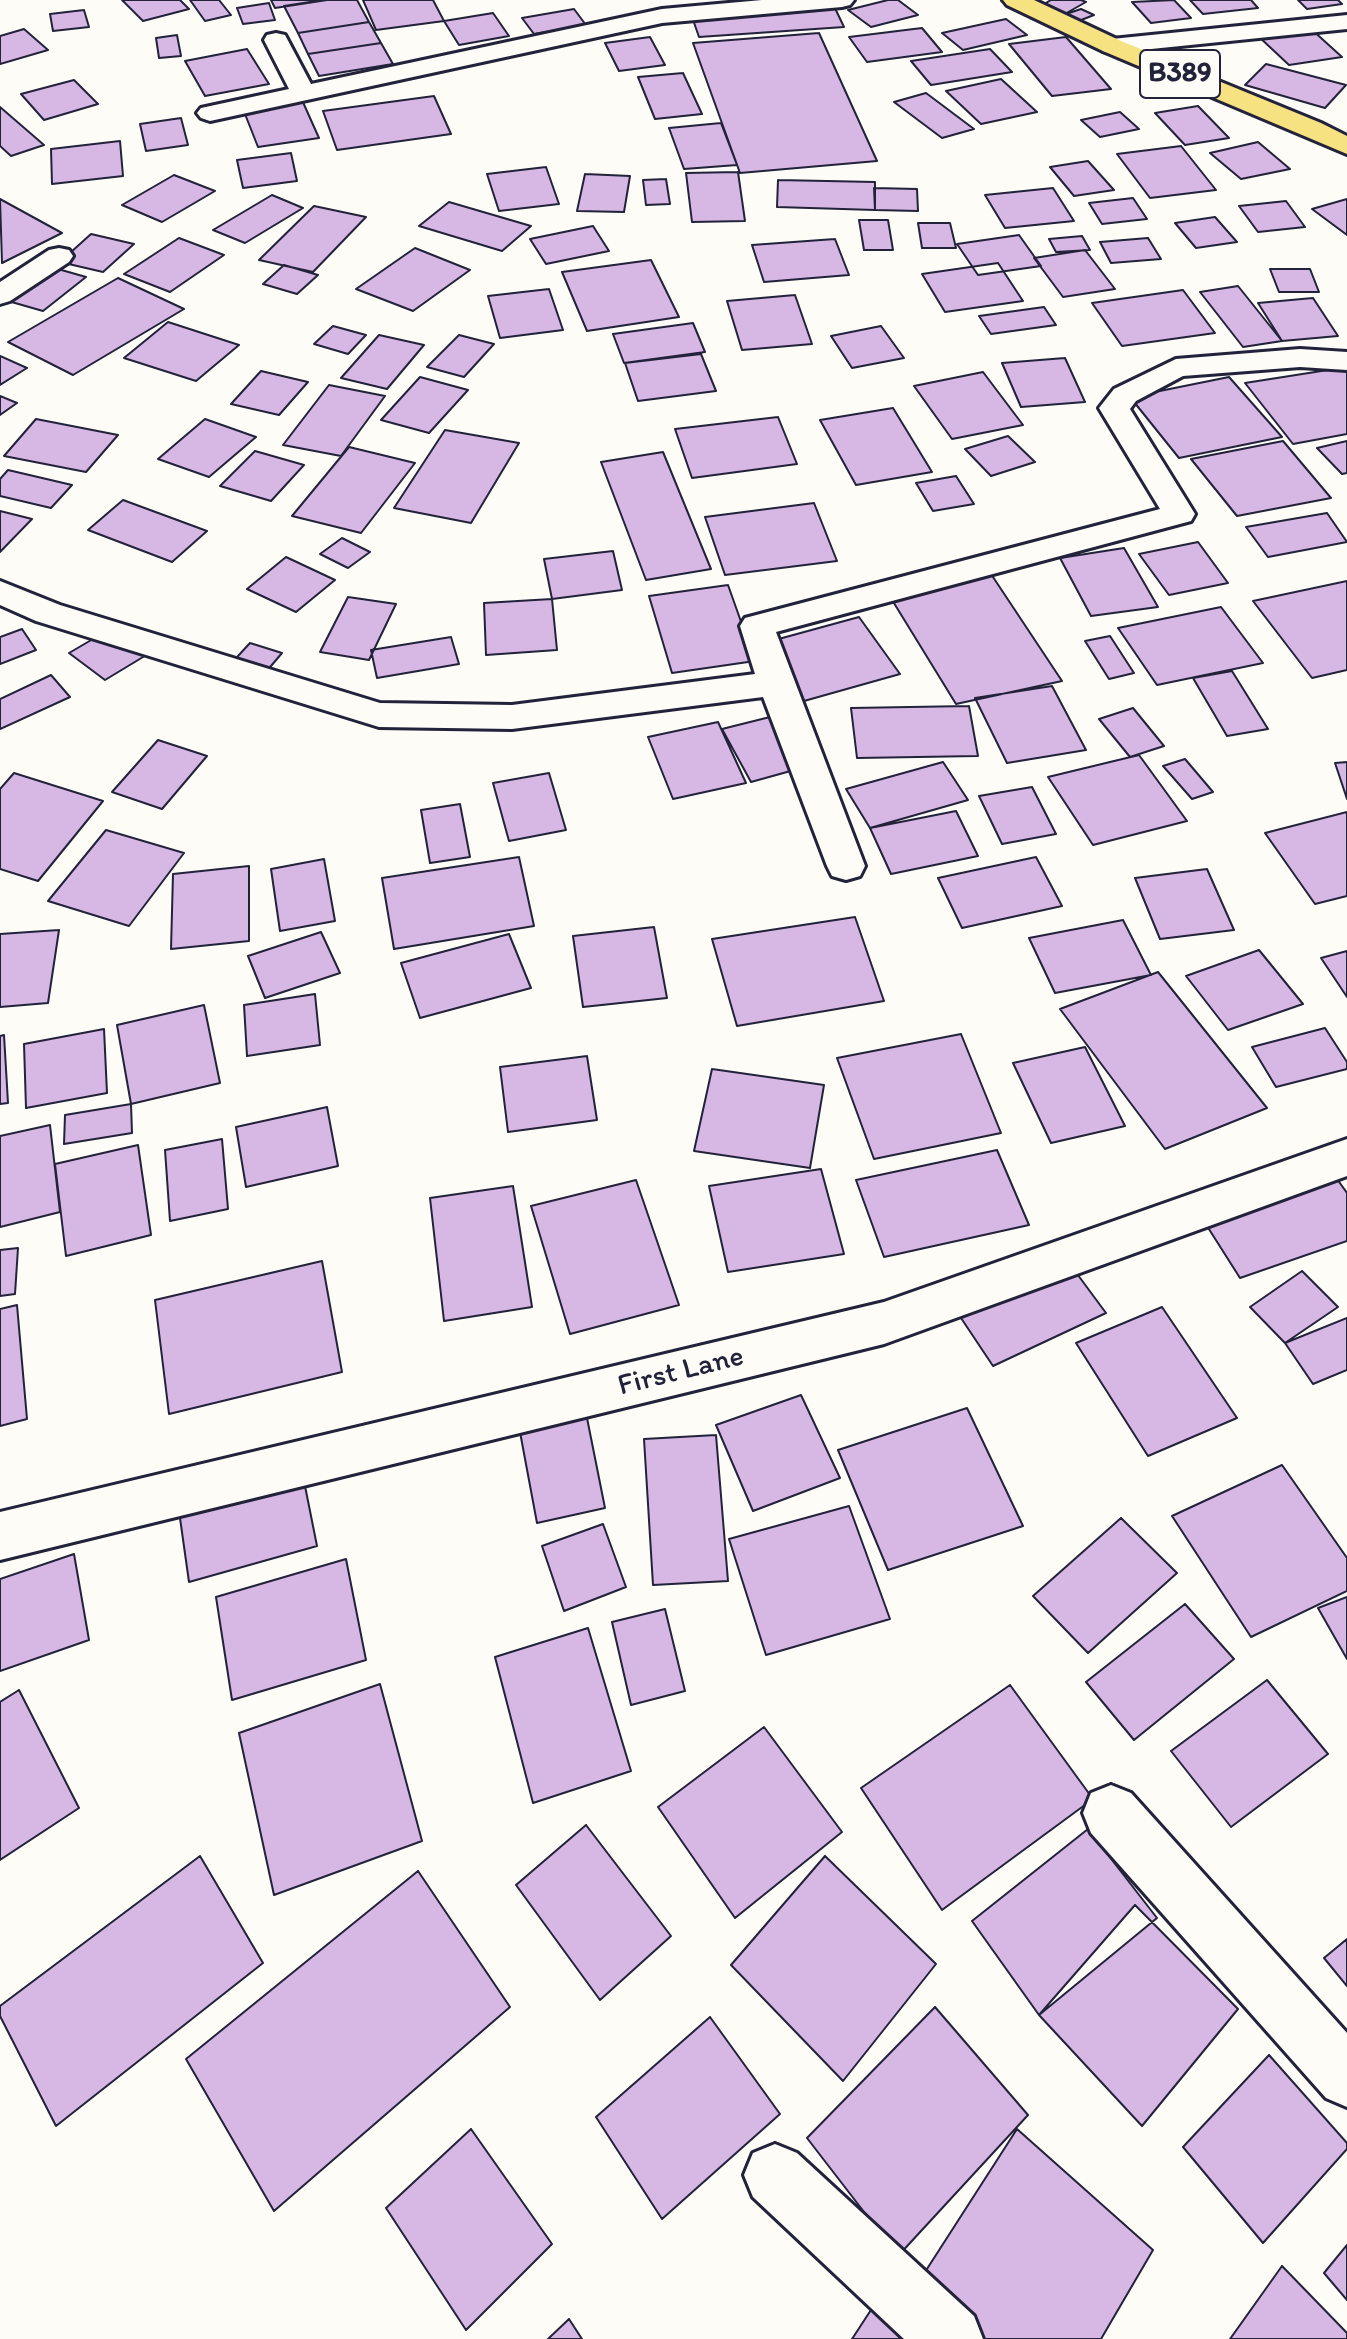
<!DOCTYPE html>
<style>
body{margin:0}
canvas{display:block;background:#fdfcf7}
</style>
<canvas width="1347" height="2339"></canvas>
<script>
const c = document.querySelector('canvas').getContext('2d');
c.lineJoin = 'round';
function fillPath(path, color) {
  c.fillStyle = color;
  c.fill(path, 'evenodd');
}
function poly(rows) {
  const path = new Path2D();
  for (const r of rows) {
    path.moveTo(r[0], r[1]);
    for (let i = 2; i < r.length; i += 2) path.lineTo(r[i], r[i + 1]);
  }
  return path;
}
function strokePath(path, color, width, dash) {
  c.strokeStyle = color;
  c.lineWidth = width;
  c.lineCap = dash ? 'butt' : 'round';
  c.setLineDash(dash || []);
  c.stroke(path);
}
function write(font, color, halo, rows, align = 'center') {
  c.font = font + ' Itim,sans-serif';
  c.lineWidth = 6;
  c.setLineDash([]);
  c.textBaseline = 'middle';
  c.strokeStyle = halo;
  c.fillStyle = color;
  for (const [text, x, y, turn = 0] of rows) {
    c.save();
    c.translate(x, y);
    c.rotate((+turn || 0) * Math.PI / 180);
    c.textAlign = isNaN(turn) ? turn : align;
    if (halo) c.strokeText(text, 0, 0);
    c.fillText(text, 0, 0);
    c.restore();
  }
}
const building = poly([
 [122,0,180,0,189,9,143,21,122,0],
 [190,0,219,0,231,15,205,21,190,0],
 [271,0,327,0,275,8,271,0],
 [323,0,357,0,369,22,298,33,284,6,323,0],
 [363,0,433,0,444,21,376,30,363,0],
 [888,0,898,0,918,15,871,27,848,10,888,0],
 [1051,0,1081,0,1086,2,1063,15,1039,7,1051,0],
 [1174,0,1191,18,1151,23,1132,2,1174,0],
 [1190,0,1251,0,1258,8,1203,14,1190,0],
 [1298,0,1338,0,1342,4,1307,9,1298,0],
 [269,3,275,20,243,24,237,8,269,3],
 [833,4,844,27,699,37,691,14,833,4],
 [574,9,586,25,534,34,522,18,574,9],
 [1081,9,1094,15,1076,22,1063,15,1081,9],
 [84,10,89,27,53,31,50,14,84,10],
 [493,13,509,36,459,45,444,21,493,13],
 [1006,19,1027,35,963,50,942,33,1006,19],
 [369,22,381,43,308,54,298,33,369,22],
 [922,28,942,52,867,62,849,37,922,28],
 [1310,28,1342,57,1289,65,1257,35,1310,28],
 [24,29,48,50,0,64,0,36,24,29],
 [819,33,877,161,740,173,693,43,819,33],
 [177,35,181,56,159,58,156,38,177,35],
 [650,37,665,65,619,71,605,43,650,37],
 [1066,37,1111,89,1052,96,1009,44,1066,37],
 [381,43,393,64,319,76,308,54,381,43],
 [247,49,269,84,205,96,185,61,247,49],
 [990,49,1012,72,931,85,911,61,990,49],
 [1266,64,1346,85,1325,108,1245,85,1266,64],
 [683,73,702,114,655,119,638,77,683,73],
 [1001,79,1037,112,981,124,946,91,1001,79],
 [74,80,98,104,44,120,21,94,74,80],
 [926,93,974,129,942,138,894,102,926,93],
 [434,96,451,134,337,150,323,111,434,96],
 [302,100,319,138,258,147,243,109,302,100],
 [1198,106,1229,138,1185,145,1155,113,1198,106],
 [0,107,44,145,11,156,0,146,0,107],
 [1120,112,1139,129,1100,137,1081,120,1120,112],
 [181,118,188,145,146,151,140,124,181,118],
 [721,123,737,165,684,169,669,128,721,123],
 [120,141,123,176,52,184,51,149,120,141],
 [1258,142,1290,169,1241,179,1210,153,1258,142],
 [1181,146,1216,190,1150,198,1117,154,1181,146],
 [291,153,297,181,243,188,237,160,291,153],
 [1088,161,1114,190,1074,196,1050,167,1088,161],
 [546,167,559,204,499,211,487,174,546,167],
 [738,172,745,221,692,222,686,173,738,172],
 [585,174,630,176,624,212,577,211,585,174],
 [174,175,215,191,162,222,122,205,174,175],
 [666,179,670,204,646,205,643,180,666,179],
 [778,180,875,182,875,210,777,207,778,180],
 [874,188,917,189,918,211,875,210,874,188],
 [1053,188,1074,221,1005,228,985,195,1053,188],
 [272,195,303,208,245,243,213,230,272,195],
 [1133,198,1147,219,1102,224,1089,203,1133,198],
 [0,199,62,233,2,263,0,199],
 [1347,199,1347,235,1312,209,1347,199],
 [1286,201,1305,227,1258,232,1239,206,1286,201],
 [449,202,531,226,502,251,419,226,449,202],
 [314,206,366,217,313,272,259,260,314,206],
 [1215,217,1237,242,1196,248,1175,223,1215,217],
 [859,220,888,220,893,250,864,250,859,220],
 [918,223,950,223,956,248,922,248,918,223],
 [593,226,609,251,546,264,530,239,593,226],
 [91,234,134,244,103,272,60,262,91,234],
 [1019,235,1041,266,978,275,957,244,1019,235],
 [1082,236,1090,250,1056,252,1049,239,1082,236],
 [179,238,224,255,170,292,124,274,179,238],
 [1148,238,1161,259,1111,263,1100,242,1148,238],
 [835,239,849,275,764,282,752,245,835,239],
 [415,248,470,270,413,311,356,289,415,248],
 [1085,250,1115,289,1063,297,1034,258,1085,250],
 [651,260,679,317,587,331,562,272,651,260],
 [998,263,1023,301,945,312,922,274,998,263],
 [44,265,86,277,43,311,1,299,44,265],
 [284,265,318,275,297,294,263,284,284,265],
 [1270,269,1310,269,1319,292,1279,292,1270,269],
 [118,278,184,309,73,375,8,342,118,278],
 [1238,286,1282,341,1243,347,1200,292,1238,286],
 [549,289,563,330,500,338,488,296,549,289],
 [1183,290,1215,333,1122,346,1092,303,1183,290],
 [795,295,812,344,742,350,727,301,795,295],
 [1313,298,1338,336,1282,341,1258,303,1313,298],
 [1044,307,1056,325,991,334,979,316,1044,307],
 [168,322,239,345,196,381,124,358,168,322],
 [693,323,705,352,624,363,613,334,693,323],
 [333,326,366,335,348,354,314,344,333,326],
 [881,326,904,358,852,368,831,336,881,326],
 [379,335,424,345,387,389,341,378,379,335],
 [459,335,494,344,464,377,427,367,459,335],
 [701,354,716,391,638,401,625,363,701,354],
 [0,356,27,368,0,385,0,356],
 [1065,358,1085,402,1021,407,1002,363,1065,358],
 [1347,367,1347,434,1293,444,1245,383,1347,367],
 [261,371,308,382,279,415,231,404,261,371],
 [983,372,1023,425,952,439,914,386,983,372],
 [420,377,468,390,429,433,381,420,420,377],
 [1229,377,1282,437,1179,458,1130,397,1229,377],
 [329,385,385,396,341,456,283,445,329,385],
 [0,396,17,403,0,415,0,396],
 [893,408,932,472,856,485,820,420,893,408],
 [778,417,797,464,692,478,675,429,778,417],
 [36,419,118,435,86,472,4,456,36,419],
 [205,419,256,437,209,477,158,459,205,419],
 [445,430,519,443,471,523,394,508,445,430],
 [1008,436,1035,462,991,476,965,449,1008,436],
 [1283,441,1331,498,1237,516,1191,459,1283,441],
 [1347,441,1347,473,1342,474,1317,448,1347,441],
 [349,447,415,463,361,533,292,516,349,447],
 [255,451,304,465,271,501,220,486,255,451],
 [663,452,711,569,646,580,601,462,663,452],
 [8,470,72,485,51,508,0,496,0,479,8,470],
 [956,476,974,504,933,511,916,483,956,476],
 [123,500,207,531,172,562,88,530,123,500],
 [814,503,837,561,725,575,705,517,814,503],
 [0,511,32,519,0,552,0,511],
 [1327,513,1347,542,1268,557,1246,527,1327,513],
 [342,538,370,552,348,568,320,554,342,538],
 [1198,542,1228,583,1169,595,1139,554,1198,542],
 [1124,548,1158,607,1091,616,1060,558,1124,548],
 [613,551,622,590,552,599,544,559,613,551],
 [286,557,335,580,296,612,247,589,286,557],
 [991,574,1062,681,956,704,889,595,991,574],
 [1347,581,1347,670,1312,678,1253,601,1347,581],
 [728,585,755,661,672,673,649,596,728,585],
 [348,597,396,604,369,660,320,652,348,597],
 [552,599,557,650,486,655,484,603,552,599],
 [1221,607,1263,663,1157,685,1118,628,1221,607],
 [859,617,900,674,804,701,764,643,859,617],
 [117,625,153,651,105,680,69,653,117,625],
 [22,629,36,650,0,664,0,637,22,629],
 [1110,636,1134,673,1109,679,1085,641,1110,636],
 [451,637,459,664,377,678,371,650,451,637],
 [250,643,282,653,260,679,226,669,250,643],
 [1232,671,1268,729,1227,736,1193,678,1232,671],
 [51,675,70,697,0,729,0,699,51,675],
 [1052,686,1086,750,1007,763,975,698,1052,686],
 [969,706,978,756,857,758,851,708,969,706],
 [1133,708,1164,746,1130,757,1099,719,1133,708],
 [774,716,805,767,751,782,722,729,774,716],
 [718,722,746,783,673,799,648,737,718,722],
 [158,740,207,756,162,809,112,792,158,740],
 [1139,755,1187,821,1093,845,1048,777,1139,755],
 [1185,759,1213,792,1192,799,1163,766,1185,759],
 [943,762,968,800,870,828,846,789,943,762],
 [1347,762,1347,799,1335,763,1347,762],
 [14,773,103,801,38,881,0,869,0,789,14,773],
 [549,773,566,830,509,841,493,783,549,773],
 [1032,787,1056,834,1002,844,979,796,1032,787],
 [460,804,470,857,430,863,421,810,460,804],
 [956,811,978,856,891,874,870,828,956,811],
 [1347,812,1347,896,1315,904,1265,833,1347,812],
 [106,830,184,853,129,926,48,901,106,830],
 [519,857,534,926,394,949,382,878,519,857],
 [1036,857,1062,906,962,928,938,878,1036,857],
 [324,859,335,921,280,931,271,869,324,859],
 [249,866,249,941,171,949,173,874,249,866],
 [1207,869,1234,930,1160,939,1135,878,1207,869],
 [855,917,884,1001,737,1026,712,939,855,917],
 [1123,920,1151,975,1055,993,1029,938,1123,920],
 [654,927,667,998,583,1007,573,936,654,927],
 [59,930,48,1003,0,1007,0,934,59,930],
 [321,932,340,973,265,998,248,956,321,932],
 [509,934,531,988,420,1018,401,963,509,934],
 [1259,950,1303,1004,1228,1030,1186,976,1259,950],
 [1347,951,1347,997,1321,958,1347,951],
 [1158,972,1267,1108,1165,1149,1060,1009,1158,972],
 [315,994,320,1045,247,1056,244,1005,315,994],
 [204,1005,220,1083,131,1104,117,1025,204,1005],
 [1325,1028,1347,1062,1347,1069,1276,1087,1252,1047,1325,1028],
 [104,1029,107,1093,26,1108,24,1044,104,1029],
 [961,1034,1001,1133,874,1159,837,1058,961,1034],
 [4,1035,8,1103,0,1104,0,1036,4,1035],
 [1085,1047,1125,1126,1051,1143,1013,1063,1085,1047],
 [587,1056,597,1120,508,1132,500,1067,587,1056],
 [712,1069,824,1085,810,1168,694,1151,712,1069],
 [131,1104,132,1133,64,1144,65,1115,131,1104],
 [327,1107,338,1166,246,1187,236,1127,327,1107],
 [50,1125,60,1212,0,1227,0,1136,50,1125],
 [222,1139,228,1209,170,1221,165,1150,222,1139],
 [138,1145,151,1235,66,1256,55,1164,138,1145],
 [997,1150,1029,1225,884,1257,856,1180,997,1150],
 [821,1169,844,1254,728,1272,709,1186,821,1169],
 [1332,1172,1347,1193,1347,1241,1240,1278,1200,1215,1332,1172],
 [636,1180,679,1305,570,1334,531,1206,636,1180],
 [513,1186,532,1307,444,1321,430,1198,513,1186],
 [18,1248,15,1294,0,1296,0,1250,18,1248],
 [322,1261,342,1372,169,1414,155,1300,322,1261],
 [1072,1267,1106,1313,993,1366,961,1318,1072,1267],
 [1302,1271,1338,1307,1285,1343,1250,1307,1302,1271],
 [17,1305,27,1419,0,1426,0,1309,17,1305],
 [1162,1307,1237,1418,1148,1456,1076,1343,1162,1307],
 [1347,1318,1347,1370,1313,1384,1285,1343,1347,1318],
 [801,1395,840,1478,753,1511,716,1425,801,1395],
 [584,1403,605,1508,537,1523,517,1416,584,1403],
 [967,1408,1023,1526,888,1570,838,1450,967,1408],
 [716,1435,728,1581,653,1585,644,1439,716,1435],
 [1282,1465,1347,1558,1347,1591,1251,1637,1172,1516,1282,1465],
 [303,1476,317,1546,189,1582,179,1511,303,1476],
 [849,1506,890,1619,766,1655,729,1539,849,1506],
 [1121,1518,1177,1573,1088,1653,1033,1596,1121,1518],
 [603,1524,626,1587,564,1611,542,1546,603,1524],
 [74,1554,89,1640,0,1671,0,1579,74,1554],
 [346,1559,366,1660,232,1700,216,1597,346,1559],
 [1347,1597,1347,1659,1318,1608,1347,1597],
 [1185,1604,1234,1659,1134,1740,1086,1682,1185,1604],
 [665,1609,685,1691,631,1705,612,1622,665,1609],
 [588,1628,631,1771,533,1803,495,1657,588,1628],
 [1267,1680,1328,1754,1231,1827,1171,1751,1267,1680],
 [380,1684,422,1841,274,1895,239,1733,380,1684],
 [1010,1685,1093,1799,942,1910,861,1788,1010,1685],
 [19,1690,79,1808,0,1860,0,1702,19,1690],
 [764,1727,842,1832,735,1918,658,1807,764,1727],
 [586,1825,671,1936,600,2000,516,1885,586,1825],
 [1088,1829,1157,1918,1039,2015,972,1921,1088,1829],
 [200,1856,263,1963,56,2126,0,2016,0,2006,200,1856],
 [825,1856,936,1964,843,2081,731,1965,825,1856],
 [418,1871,510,2007,274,2211,186,2059,418,1871],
 [1135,1905,1238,2009,1142,2126,1039,2015,1135,1905],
 [1347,1939,1347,1986,1324,1958,1347,1939],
 [935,2007,1028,2115,898,2256,807,2138,935,2007],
 [710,2017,780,2114,662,2219,596,2117,710,2017],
 [1269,2055,1347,2143,1347,2149,1263,2243,1183,2147,1269,2055],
 [471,2129,552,2244,466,2330,386,2208,471,2129],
 [1017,2129,1153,2250,1101,2339,972,2339,916,2286,1017,2129],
 [1347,2245,1347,2300,1324,2273,1347,2245],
 [1282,2266,1347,2333,1347,2339,1230,2339,1282,2266],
 [882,2293,931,2339,852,2339,882,2293],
 [569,2319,582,2339,548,2339,569,2319]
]);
fillPath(building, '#d7b7e3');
strokePath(building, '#22223b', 2);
const minor = poly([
 [762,0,854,0,850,5,842,7,662,23,210,121,201,118,197,113,201,108,289,89,264,40,267,35,276,33,285,35,311,84,662,9,762,0],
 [1347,15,1347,29,1112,53,1103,51,1100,46,1103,41,1112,39,1347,15],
 [59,248,69,250,73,256,69,262,10,301,0,304,0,282,49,250,59,248],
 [1300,349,1347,352,1347,370,1300,367,1183,376,1136,401,1130,409,1195,514,1191,521,776,632,865,866,860,876,846,880,832,876,827,866,763,697,512,729,379,727,36,621,0,605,0,581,60,605,380,703,512,705,755,674,740,626,745,618,1160,509,1099,408,1114,389,1176,359,1300,349],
 [1347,1139,1347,1176,884,1344,0,1560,0,1512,884,1302,1347,1139],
 [1111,1785,1131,1793,1347,2033,1347,2107,1326,2098,1091,1833,1083,1813,1091,1793,1111,1785],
 [775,2144,797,2153,974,2316,983,2339,904,2339,753,2197,744,2175,753,2153,775,2144]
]);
const primary = poly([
 [1003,0,1034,0,1121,41,1321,123,1347,136,1347,154,1103,51,1007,5,1003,0]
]);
strokePath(minor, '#22223b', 6);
strokePath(primary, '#22223b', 6);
fillPath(minor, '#fdfcf7');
fillPath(primary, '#f7e281');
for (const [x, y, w] of [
 [1180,74,80]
]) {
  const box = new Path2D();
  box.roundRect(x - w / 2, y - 24, w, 48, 6);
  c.fillStyle = '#fdfcf7';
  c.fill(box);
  strokePath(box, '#22223b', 2);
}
write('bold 28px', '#22223b', null, [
 ["B389",1180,74]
]);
write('30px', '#22223b', '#fdfcf7', [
 ["First Lane",681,1372,-14]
]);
</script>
